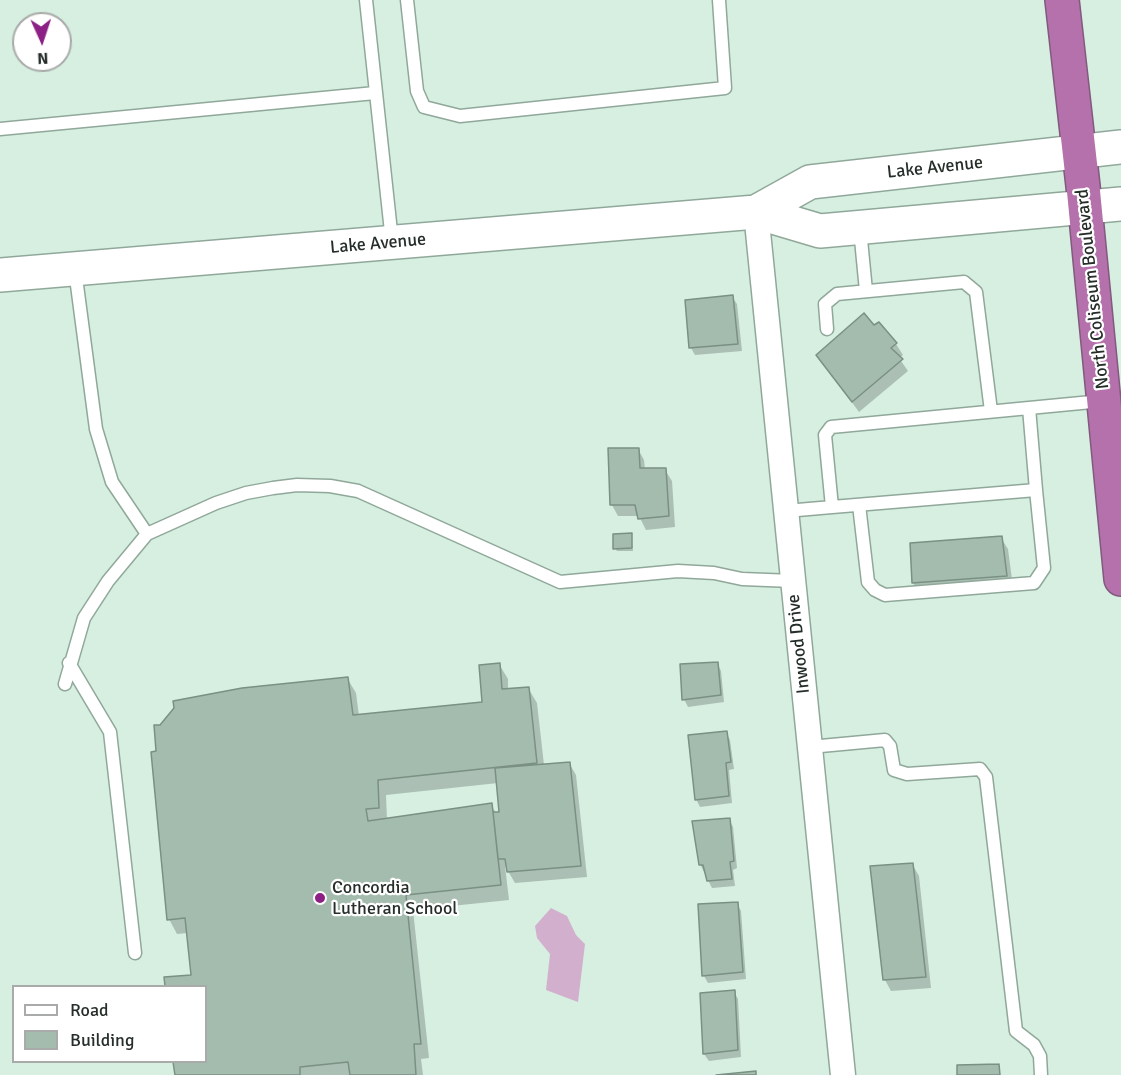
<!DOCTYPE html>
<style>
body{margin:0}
#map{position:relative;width:1121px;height:1075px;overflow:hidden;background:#d6efe1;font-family:Signika,sans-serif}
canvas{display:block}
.legend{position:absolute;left:12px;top:985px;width:195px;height:78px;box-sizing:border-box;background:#fff;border:2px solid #a8aba9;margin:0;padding:8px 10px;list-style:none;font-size:18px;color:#252e29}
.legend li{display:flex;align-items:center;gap:12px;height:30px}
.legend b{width:30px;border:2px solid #a8aba9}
.north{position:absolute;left:12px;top:12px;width:60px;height:60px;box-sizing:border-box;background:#fff;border:2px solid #a8aba9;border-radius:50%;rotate:177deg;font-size:16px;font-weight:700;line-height:24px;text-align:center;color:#252e29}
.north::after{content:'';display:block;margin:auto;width:21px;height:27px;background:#8c2084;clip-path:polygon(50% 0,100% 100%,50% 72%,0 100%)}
</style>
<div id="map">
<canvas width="1121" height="1075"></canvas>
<ul class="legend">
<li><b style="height:8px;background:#fff"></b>Road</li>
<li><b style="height:16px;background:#a4bcae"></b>Building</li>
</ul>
<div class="north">N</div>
</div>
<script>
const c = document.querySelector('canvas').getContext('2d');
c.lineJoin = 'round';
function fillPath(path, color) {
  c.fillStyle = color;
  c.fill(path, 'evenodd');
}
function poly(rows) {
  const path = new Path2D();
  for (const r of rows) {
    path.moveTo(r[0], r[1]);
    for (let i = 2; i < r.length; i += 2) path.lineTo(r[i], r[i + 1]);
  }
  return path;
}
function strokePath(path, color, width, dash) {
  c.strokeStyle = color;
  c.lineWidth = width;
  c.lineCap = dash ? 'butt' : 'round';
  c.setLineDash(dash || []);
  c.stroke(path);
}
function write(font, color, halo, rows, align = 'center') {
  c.font = font + ' Signika,sans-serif';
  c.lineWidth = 4.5;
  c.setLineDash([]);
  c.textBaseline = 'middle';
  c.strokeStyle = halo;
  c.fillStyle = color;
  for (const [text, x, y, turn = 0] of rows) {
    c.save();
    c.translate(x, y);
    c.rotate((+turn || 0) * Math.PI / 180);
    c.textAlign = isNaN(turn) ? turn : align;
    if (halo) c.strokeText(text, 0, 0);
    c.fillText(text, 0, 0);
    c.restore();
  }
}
fillPath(poly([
 [551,908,567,916,576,935,585,944,578,1002,546,990,550,954,537,938,535,926]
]), '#d2b0cd');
fillPath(poly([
 [732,297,737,304,742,351,695,355,691,348],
 [879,324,896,344,903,355,899,358,908,371,859,412,818,356],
 [638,449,644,460,645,470,665,470,672,481,675,527,646,530,639,516,618,516,612,505],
 [631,535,633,551,617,551,615,548],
 [1001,538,1008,549,1013,587,920,594,913,583],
 [717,663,721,671,724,702,688,707,684,699],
 [499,664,508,679,508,690,528,688,537,703,544,765,569,763,576,775,587,877,515,883,505,866,509,900,413,910,429,1058,421,1059,423,1075,176,1075,175,1062,206,1062,206,986,166,986,165,978,192,977,188,933,177,934,169,919,347,678,356,693,359,716,484,703],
 [498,783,501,813,496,813,491,805,387,820,386,795],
 [726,732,730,740,734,769,729,770,732,803,700,807,696,799],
 [729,819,733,827,737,868,733,870,735,886,712,888,700,864],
 [912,864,919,876,931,988,891,991,885,980],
 [737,904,741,911,746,979,708,983,704,976],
 [734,992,738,999,741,1057,709,1061,704,1054]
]), '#0003');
const building = poly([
 [733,295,738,344,689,348,685,300,733,295],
 [864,313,874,325,879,322,897,343,891,348,903,359,852,402,816,355,864,313],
 [608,448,639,448,640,468,666,468,669,516,638,519,635,505,610,505,608,448],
 [632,533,632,548,613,549,613,534,632,533],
 [1002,536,1007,576,912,583,910,543,1002,536],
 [718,662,721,695,682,700,680,664,718,662],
 [500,663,502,689,529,687,537,763,378,780,379,808,366,809,368,821,492,803,501,885,406,895,421,1044,414,1044,416,1075,350,1075,348,1062,300,1067,300,1075,175,1075,173,1062,206,1062,206,986,165,986,164,977,191,975,185,918,167,920,151,752,156,751,154,725,160,725,174,708,173,701,242,688,348,677,353,715,482,702,479,665,500,663],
 [727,731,731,762,726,763,729,796,695,800,688,735,727,731],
 [570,762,581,866,507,872,505,859,498,859,493,812,499,812,495,768,570,762],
 [730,818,734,861,730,862,732,879,707,881,703,865,699,865,692,821,730,818],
 [913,863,926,977,883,980,870,866,913,863],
 [738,902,743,972,702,976,698,904,738,902],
 [735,990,738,1050,703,1054,700,993,735,990],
 [999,1064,1000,1075,957,1075,957,1065,999,1064],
 [756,1071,756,1075,716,1075,756,1071]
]);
fillPath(building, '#a4bcae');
strokePath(building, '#799083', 1.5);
const lane = poly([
 [366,0,392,241],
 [407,0,417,91,424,107,460,116,725,88,719,0],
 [0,129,375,93],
 [860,229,866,291],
 [75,270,96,429,112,482,147,534],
 [827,329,825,304,837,294,964,282,976,292,991,411],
 [859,505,868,582,875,590,885,595,1034,583,1044,568,1036,490],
 [832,507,1036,490,1029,408],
 [786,511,832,507,825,435,831,427,1102,401],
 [69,663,110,732,135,953],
 [65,684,84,618,108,581,147,534,216,503,246,493,273,488,297,485,330,486,358,491,560,582,678,571,714,573,742,579,793,581],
 [810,747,885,740,890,746,894,770,907,774,980,769,986,777,1016,1031,1034,1045,1040,1056,1041,1075]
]);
const street = poly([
 [756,212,843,1075]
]);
const secondary = poly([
 [756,212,810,182,1121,147],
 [0,275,756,212,820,231,1121,204]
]);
const highway = poly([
 [1062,0,1083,186,1121,579]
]);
strokePath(lane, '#90a89a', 15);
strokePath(street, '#90a89a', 27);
strokePath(secondary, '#90a89a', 36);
strokePath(highway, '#825a7e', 36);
strokePath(lane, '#fff', 12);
strokePath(street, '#fff', 24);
strokePath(secondary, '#fff', 33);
strokePath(highway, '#b471ab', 33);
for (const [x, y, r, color] of [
 [320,898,6,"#8c2084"]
]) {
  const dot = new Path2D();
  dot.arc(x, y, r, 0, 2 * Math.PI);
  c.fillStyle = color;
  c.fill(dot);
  strokePath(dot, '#fff', 2);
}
write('18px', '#252e29', '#fff', [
 ["Lake Avenue",935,168,-6],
 ["Lake Avenue",378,244,-5],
 ["North Coliseum Boulevard",1093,289,-96],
 ["Inwood Drive",799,644,-96]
]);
write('18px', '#252e29', '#fff', [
 ["Concordia",332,888],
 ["Lutheran School",332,909]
], 'left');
</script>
